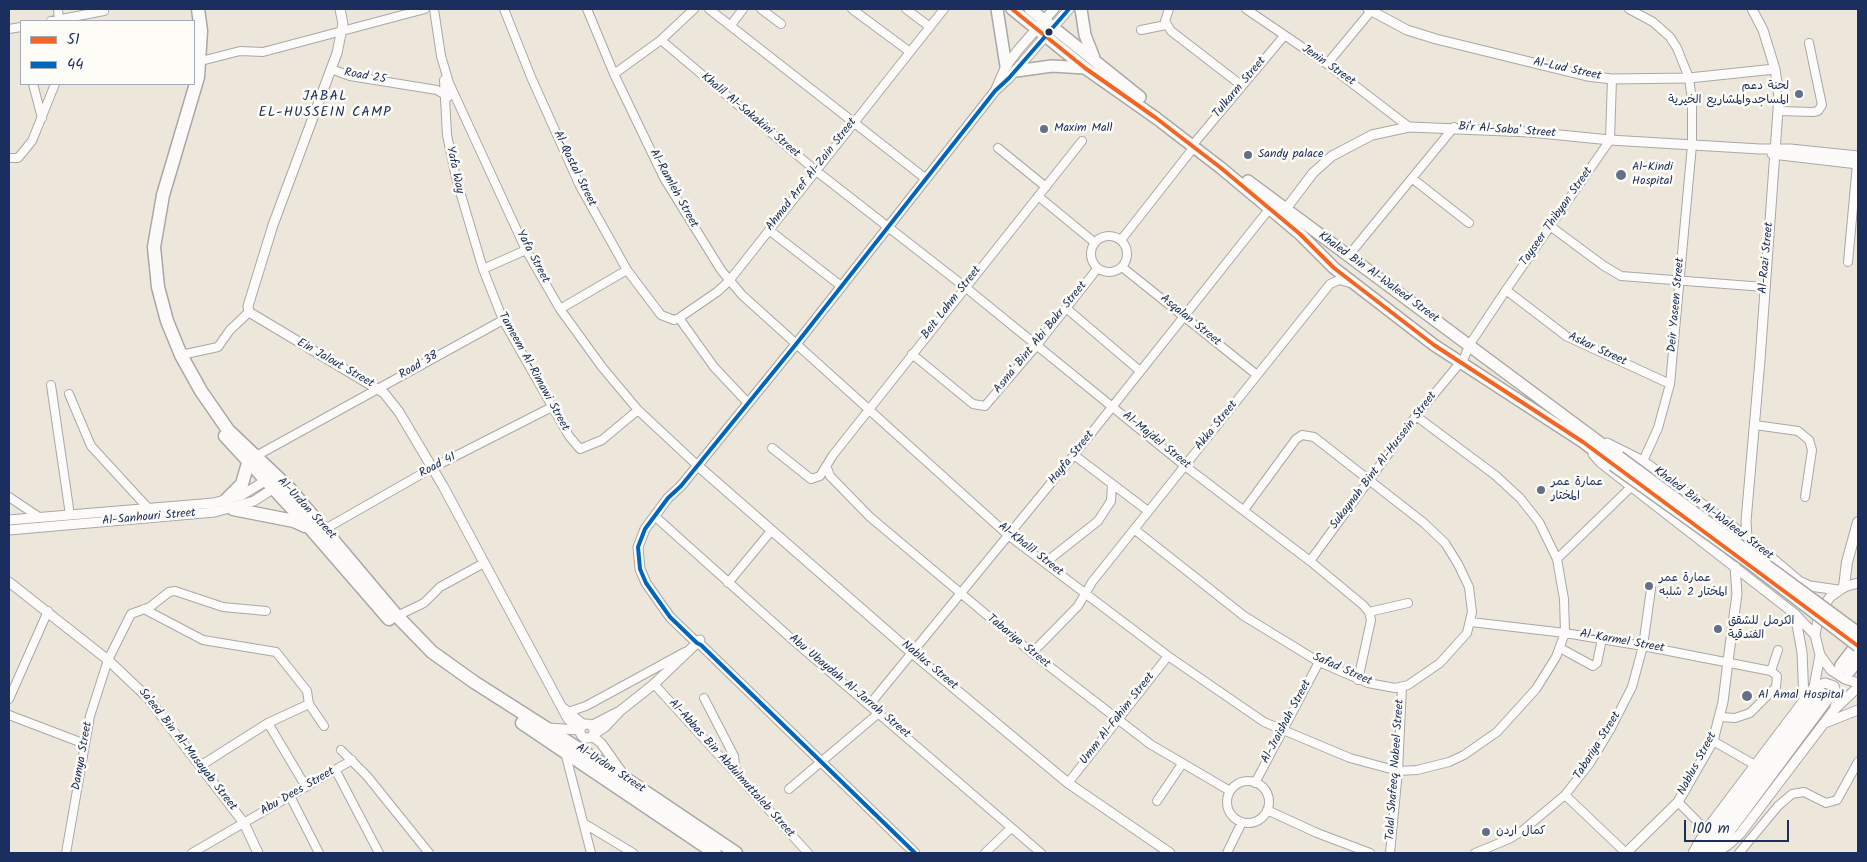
<!DOCTYPE html>
<meta charset="utf-8">
<style>
body{margin:0}
#map{position:relative;width:1867px;height:862px;overflow:hidden;background:#ede7db;font-family:Kalam,sans-serif}
canvas{display:block}
.frame{position:absolute;inset:0;border:10px solid #1b2f5e;pointer-events:none}
.legend{position:absolute;left:20px;top:20px;width:175px;height:65px;box-sizing:border-box;background:#fdfcf7;border:1px solid #a3aaba;margin:0;padding:6px 9px;list-style:none;font-size:15px;color:#1b2f5e}
.legend li{display:flex;align-items:center;gap:10px;height:25px}
.legend b{width:25px;border:1px solid #a3aaba}
.scale{position:absolute;left:1684px;top:820px;width:105px;height:22px;box-sizing:border-box;border:2px solid #1b2f5e;border-top:0;padding-left:6px;font-size:15px;line-height:18px;white-space:nowrap;color:#1b2f5e;-webkit-text-stroke:4px #fdfcf7;paint-order:stroke}
</style>
<div id="map">
<canvas width="1867" height="862"></canvas>
<div class="frame"></div>
<ul class="legend">
<li><b style="height:6px;background:#f26522"></b>51</li>
<li><b style="height:6px;background:#0065bd"></b>44</li>
</ul>
<div class="scale">100 m</div>
</div>
<script>
const c = document.querySelector('canvas').getContext('2d');
c.lineJoin = 'round';
function poly(rows) {
  const path = new Path2D();
  for (const r of rows) {
    if (r.length === 3) {
      path.moveTo(r[0] + r[2], r[1]);
      path.arc(r[0], r[1], r[2], 0, 2 * Math.PI);
      continue;
    }
    path.moveTo(r[0], r[1]);
    for (let i = 2; i < r.length; i += 2) path.lineTo(r[i], r[i + 1]);
  }
  return path;
}
function strokePath(path, color, width, dash) {
  c.strokeStyle = color;
  c.lineWidth = width;
  c.lineCap = dash ? 'butt' : 'round';
  c.setLineDash(dash || []);
  c.stroke(path);
}
function write(font, color, halo, rows, align = 'center') {
  c.font = font + ' Kalam,"Playpen Sans Arabic",sans-serif';
  c.lineWidth = 5;
  c.setLineDash([]);
  c.textBaseline = 'middle';
  c.strokeStyle = halo;
  c.fillStyle = color;
  for (const [text, x, y, turn = 0] of rows) {
    c.save();
    c.translate(x, y);
    c.rotate((+turn || 0) * Math.PI / 180);
    c.textAlign = isNaN(turn) ? turn : align;
    if (halo) c.strokeText(text, 0, 0);
    c.fillText(text, 0, 0);
    c.restore();
  }
}
const minor = poly([
 [58,9,59,21],
 [434,9,441,56,449,83,526,250,560,309,602,367,638,410,698,466],
 [504,9,531,77,580,186,627,270,661,315,674,320,679,318,717,292,729,281,944,9],
 [587,9,614,74,664,178,721,270,742,295,1008,535,1168,656,1264,722,1350,758,1398,771,1417,770,1449,762,1464,755,1497,732,1536,689,1556,657,1565,633,1564,599,1557,559,1539,522,1520,498,1495,475,1416,416],
 [709,9,926,179],
 [761,9,781,24],
 [852,9,910,52],
 [906,9,930,27],
 [1169,9,1165,21,1171,31,1241,85],
 [1246,9,1327,64,1409,127],
 [1629,9,1653,22,1670,37,1677,48,1689,78,1692,100,1692,145,1670,384,1658,428,1643,461],
 [51,21,104,11],
 [731,25,743,9],
 [9,29,21,27],
 [1141,30,1166,25],
 [661,40,815,170,965,287,1185,466,1310,561,1363,605,1369,612,1371,620,1358,680],
 [201,61,240,51,263,52,425,9],
 [1327,64,1371,11],
 [331,69,350,76,437,90,448,97],
 [614,74,661,40,694,9],
 [444,80,447,135,456,178,483,269,503,320,569,436,580,449,602,440,638,410],
 [33,84,42,118],
 [1778,111,1813,112,1818,111,1822,105,1809,43],
 [1196,141,1284,36],
 [998,148,1046,187],
 [9,158,18,158,32,141,55,84],
 [1413,179,1469,223],
 [1038,196,1094,242],
 [1550,226,1604,266,1621,276,1764,287],
 [769,230,841,286],
 [1109,254,18],
 [1121,240,1194,147],
 [1349,255,1454,127],
 [1848,262,1857,164],
 [1122,267,1257,375],
 [483,269,526,250],
 [1506,290,1566,336,1670,384],
 [1066,308,1140,371],
 [560,309,627,270],
 [679,318,714,367,748,403],
 [912,354,973,404,985,406,1037,345,1097,269],
 [181,355,218,347,230,330,249,312],
 [51,385,70,515],
 [69,394,91,446,149,509],
 [1755,425,1798,431,1809,440,1812,450,1805,497],
 [772,448,811,479,820,476,833,455,1082,141],
 [1074,455,1148,511],
 [256,456,503,320],
 [827,468,830,476,870,517,1032,653,1150,744,1230,791],
 [9,497,39,517],
 [659,520,794,641,1041,853],
 [325,529,432,468,552,407],
 [1134,529,1244,616,1319,662,1368,683,1395,688,1408,685,1440,663,1467,633,1472,612,1469,587,1458,564,1445,543,1424,523,1314,437,1302,435,1296,439,1244,510],
 [1557,559,1631,487],
 [1310,561,1416,416,1464,358,1470,344,1506,290,1610,140,1612,79],
 [1046,562,1098,521,1111,501,1112,484],
 [728,583,771,531],
 [144,609,203,640,276,652,307,691,309,704,324,726],
 [1369,612,1408,603],
 [397,616,424,603,440,587,484,563],
 [1471,622,1565,633,1643,646,1771,671,1777,676,1776,687,1750,713,1735,718,1720,717],
 [1560,648,1593,666,1597,663,1602,639],
 [1032,653,1078,606,1092,582,1330,284,1339,280,1350,283],
 [1771,671,1778,650],
 [654,684,808,853],
 [704,698,734,756,736,774],
 [9,699,48,611],
 [870,704,1074,455,1270,208],
 [565,713,586,706,685,652],
 [9,715,85,744],
 [268,723,306,787],
 [1713,741,1755,765],
 [341,750,367,776,429,853],
 [565,752,591,853],
 [200,766,268,723,309,704],
 [336,771,379,853],
 [1248,802,21],
 [1068,783,1168,656],
 [1255,783,1319,662],
 [789,789,880,712],
 [1565,795,1626,853],
 [290,796,319,853],
 [1157,801,1182,764],
 [1678,802,1706,830],
 [1267,810,1317,833,1370,853],
 [585,824,633,853],
 [66,853,90,716,108,660,131,614,150,607,169,592,175,591,223,607,266,611],
 [192,853,352,760],
 [985,853,1011,828],
 [1227,853,1242,822],
 [1390,853,1398,771,1402,687],
 [1475,853,1509,839,1522,831,1565,795,1590,763,1610,730,1632,687,1643,646,1651,589],
 [1739,853,1778,806,1792,794,1804,792,1826,803,1837,800,1858,762]
]);
const tertiary = poly([
 [340,9,343,24,337,53,273,225,248,306,249,312,384,393,399,412,443,486,568,719,580,729],
 [1368,9,1407,30,1436,39,1587,76,1612,79,1689,78,1775,69],
 [996,89,1006,66,1018,50,1054,9],
 [1772,154,1858,164],
 [1285,210,1313,173,1332,156,1372,135,1409,127,1530,132,1610,140,1760,149,1790,149,1858,156],
 [1607,443,1643,461,1747,537,1799,581,1810,586,1838,590],
 [1593,454,1601,463,1795,614,1815,635],
 [698,466,912,653,1068,783,1170,853],
 [9,520,214,503,242,495,270,478],
 [9,530,215,512,254,501,277,486],
 [1747,537,1746,521,1760,360,1779,96,1775,69,1763,30,1752,9],
 [9,582,108,660,147,697,244,823,258,853],
 [1858,583,1844,587,1830,597,1819,614,1815,635,1820,655,1831,670,1845,679,1858,683],
 [1795,614,1802,652,1804,700],
 [1814,687,1825,683,1834,686,1838,698,1835,707],
 [563,708,584,725],
 [1825,723,1858,710],
 [587,731,7],
 [591,726,618,712],
 [547,728,579,730],
 [593,735,605,727,620,711,654,684,700,640],
 [592,736,601,743,623,774],
 [915,853,701,645,697,643,670,617,646,583,640,569,638,547,645,529,668,498,681,486,797,343,995,91,1009,78,1069,9],
 [1626,853,1678,802,1713,741,1723,702,1728,661,1737,594,1735,566],
 [1693,853,1706,830,1814,687,1820,655],
 [1715,853,1728,845,1740,834,1834,710,1858,687]
]);
const secondary = poly([
 [1844,587,1847,562,1858,522]
]);
const primary = poly([
 [997,9,1006,66],
 [1012,9,1085,68,1156,118,1221,168,1300,234,1334,268,1434,345,1583,442,1613,465],
 [1030,9,1140,97],
 [1081,9,1085,35,1094,58],
 [1016,71,1052,66,1085,68],
 [1248,181,1619,457]
]);
const trunk = poly([
 [198,9,201,31,198,77,163,195,154,247,158,287,167,321,181,355,201,391,228,430,290,489,397,616,432,652,474,682,626,779,736,853],
 [225,436,311,529,389,619],
 [226,500,242,484,248,463],
 [233,509,294,521,305,526],
 [1841,666,1858,644],
 [1849,671,1858,659],
 [522,723,715,853],
 [1698,853,1820,693],
 [1712,853,1828,697]
]);
strokePath(minor, '#a9a8a7', 10);
strokePath(tertiary, '#a9a8a7', 11);
strokePath(secondary, '#a9a8a7', 12);
strokePath(primary, '#a9a8a7', 14);
strokePath(trunk, '#a9a8a7', 15);
strokePath(minor, '#fcfbfa', 8);
strokePath(tertiary, '#fcfbfa', 9);
strokePath(secondary, '#fcfbfa', 10);
strokePath(primary, '#fcfbfa', 11);
strokePath(trunk, '#fcfbfa', 12);
const primaryBridge = poly([
 [1619,457,1858,633],
 [1613,465,1747,561,1858,646]
]);
strokePath(primaryBridge, '#a9a8a7', 14, []);
strokePath(primaryBridge, '#fcfbfa', 11);
strokePath(poly([
 [1012,9,1085,68,1156,118,1221,168,1300,234,1334,268,1434,345,1583,442,1858,646]
]), '#f26522', 4);
strokePath(poly([
 [915,853,701,645,697,643,670,617,646,583,640,569,638,547,645,529,668,498,681,486,797,343,995,91,1009,78,1069,9]
]), '#0065bd', 4);
for (const [x, y, r, color] of [
 [1049,32,4.5,"#1b2f5e"],
 [1799,94,5,"#646f8a"],
 [1044,129,5,"#646f8a"],
 [1248,155,5,"#646f8a"],
 [1621,175,6,"#646f8a"],
 [1541,490,5,"#646f8a"],
 [1649,586,5,"#646f8a"],
 [1718,629,5,"#646f8a"],
 [1747,696,6,"#646f8a"],
 [1486,832,5,"#646f8a"]
]) {
  const dot = new Path2D();
  dot.arc(x, y, r, 0, 2 * Math.PI);
  c.fillStyle = color;
  c.fill(dot);
  strokePath(dot, '#fdfcf7', 2);
}
write('12px', '#1b2f5e', '#fdfcf7', [
 ["Jenin Street",1328,66,35],
 ["Al-Lud Street",1567,70,12],
 ["Road 25",365,77,10],
 ["Tulkarm Street",1240,88,-50],
 ["Khalil Al-Sakakini Street",750,116,40],
 ["Bi'r Al-Saba' Street",1507,131,4],
 ["Al-Qastal Street",574,169,64],
 ["Yafa Way",454,170,78],
 ["Ahmad Aref Al-Zain Street",812,175,-52],
 ["Al-Ramleh Street",673,189,61],
 ["Tayseer Thibyan Street",1557,217,-55],
 ["Yafa Street",532,257,62],
 ["Al-Razi Street",1767,258,-85],
 ["Khaled Bin Al-Waleed Street",1378,278,36],
 ["Beit Lahm Street",952,303,-52],
 ["Deir Yaseen Street",1677,305,-85],
 ["Asqalan Street",1190,321,39],
 ["Asma' Bint Abi Bakr Street",1041,338,-51],
 ["Askar Street",1597,350,25],
 ["Ein Jalout Street",335,364,30],
 ["Road 38",419,366,-30],
 ["Tameem Al-Rimawi Street",533,372,61],
 ["Akka Street",1217,426,-51],
 ["Al-Majdel Street",1156,441,39],
 ["Hayfa Street",1072,458,-51],
 ["Sukaynah Bint Al-Hussein Street",1384,461,-53],
 ["Road 41",438,466,-28],
 ["Al-Urdon Street",306,509,47],
 ["Khaled Bin Al-Waleed Street",1713,514,37],
 ["Al-Sanhouri Street",149,518,-5],
 ["Al-Khalil Street",1030,550,38],
 ["Tabariya Street",1018,642,39],
 ["Al-Karmel Street",1622,642,10],
 ["Nablus Street",929,666,40],
 ["Safad Street",1342,670,24],
 ["Abu Ubaydah Al-Jarrah Street",849,687,40],
 ["Umm Al-Fahim Street",1118,719,-52],
 ["Al-Jraishah Street",1287,722,-62],
 ["Tabariya Street",1598,746,-58],
 ["Sa'eed Bin Al-Musayab Street",187,750,52],
 ["Damya Street",83,756,-80],
 ["Nablus Street",1698,764,-62],
 ["Al-Urdon Street",610,769,33],
 ["Al-Abbas Bin Abdulmuttaleb Street",731,769,48],
 ["Talal Shafeeq Nabeel Street",1396,770,-86],
 ["Abu Dees Street",298,792,-30]
]);
write('12px', '#1b2f5e', '#fdfcf7', [
 ["لجنة دعم",1789,87,"right"],
 ["المساجدوالمشاريع الخيرية",1789,101,"right"],
 ["Maxim Mall",1054,129],
 ["Sandy palace",1258,155],
 ["Al-Kindi",1632,168],
 ["Hospital",1632,182],
 ["عمارة عمر",1551,483],
 ["المختار",1551,497],
 ["عمارة عمر",1659,579],
 ["المختار 2 شلبه",1659,593],
 ["الكرمل للشقق",1728,622],
 ["الفندقية",1728,636],
 ["Al Amal Hospital",1758,696],
 ["كمال اردن",1496,832]
], 'left');
c.letterSpacing = '1px';
write('14px', '#1b2f5e', '#fdfcf7', [
 ["JABAL",325,98],
 ["EL-HUSSEIN CAMP",325,114]
]);
c.letterSpacing = '0px';
</script>
